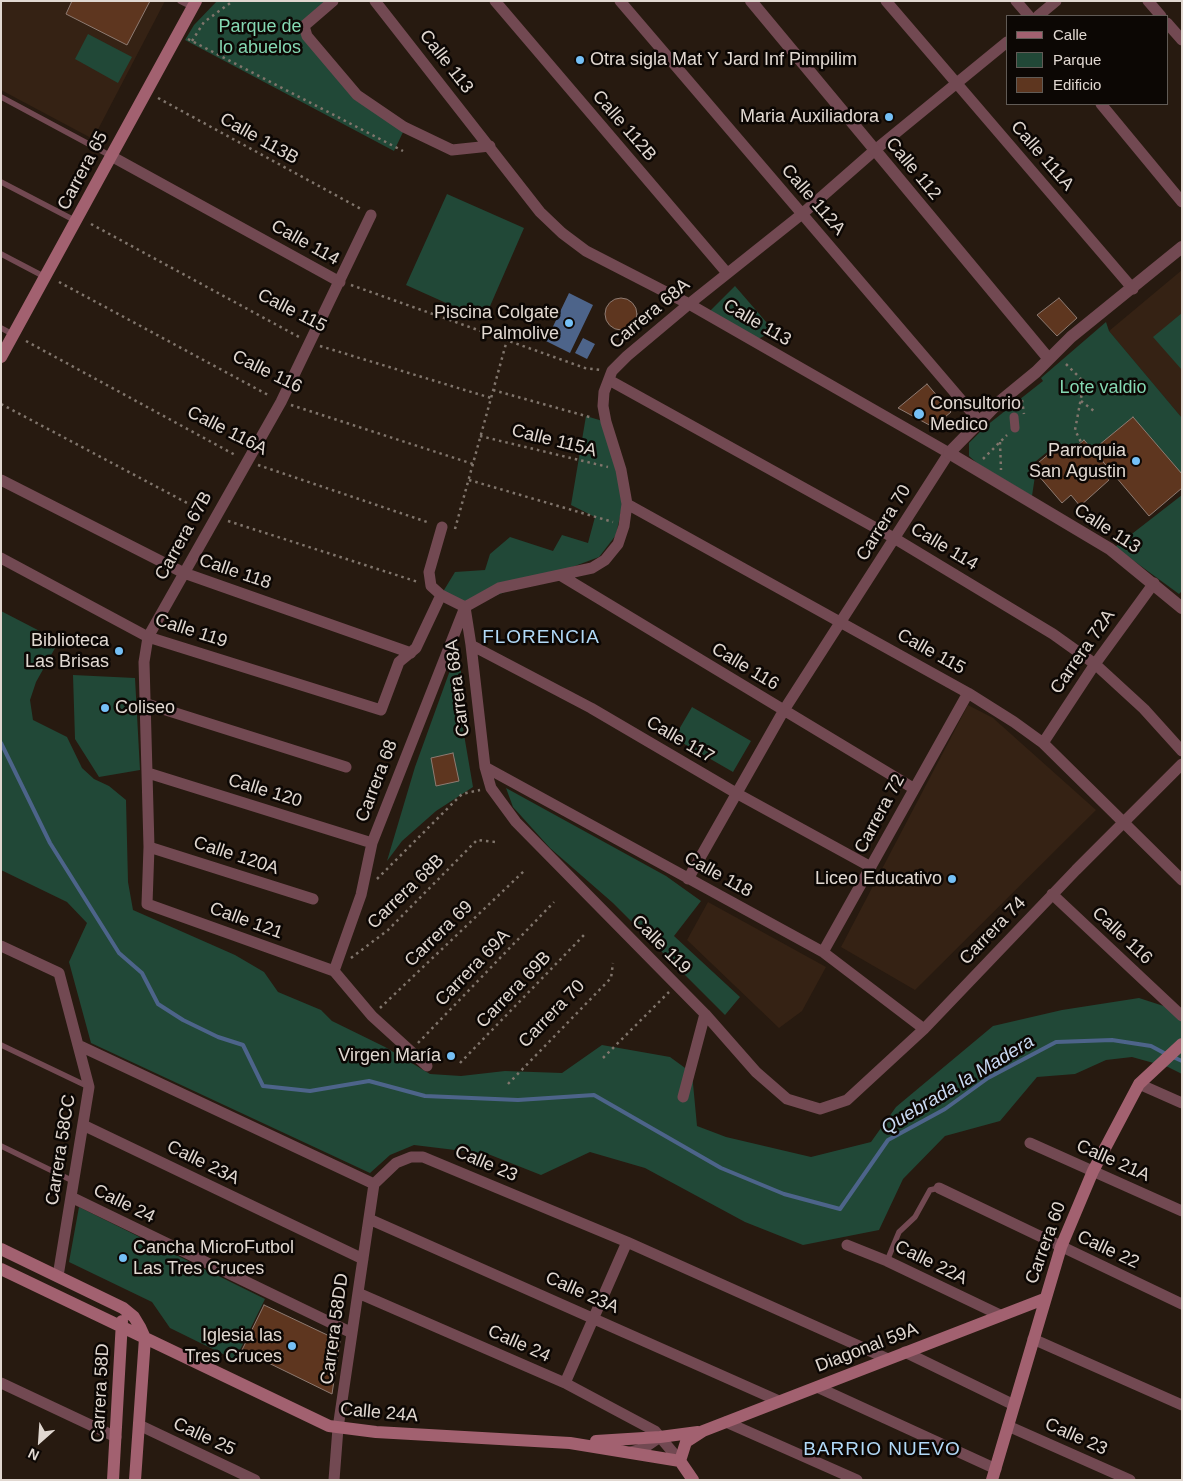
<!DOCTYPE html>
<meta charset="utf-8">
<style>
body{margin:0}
#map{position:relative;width:1183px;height:1481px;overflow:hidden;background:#271a10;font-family:Arial,sans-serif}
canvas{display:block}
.frame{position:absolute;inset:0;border:2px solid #e1d8d1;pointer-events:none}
.legend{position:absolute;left:1006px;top:15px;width:162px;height:90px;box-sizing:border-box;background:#0c0704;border:1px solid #615b56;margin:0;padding:6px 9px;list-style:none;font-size:15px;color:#e1d8d1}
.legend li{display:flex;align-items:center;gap:10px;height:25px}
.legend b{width:25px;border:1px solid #615b56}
.north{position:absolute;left:15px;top:1416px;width:50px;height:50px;-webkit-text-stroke:4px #0c0704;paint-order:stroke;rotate:206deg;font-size:14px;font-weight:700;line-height:20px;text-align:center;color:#e1d8d1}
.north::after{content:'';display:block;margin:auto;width:18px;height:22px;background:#e1d8d1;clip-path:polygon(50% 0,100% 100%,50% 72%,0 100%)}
</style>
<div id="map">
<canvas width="1183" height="1481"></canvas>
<div class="frame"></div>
<ul class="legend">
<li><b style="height:6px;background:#a26170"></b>Calle</li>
<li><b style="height:14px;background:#214837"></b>Parque</li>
<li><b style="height:14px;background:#5e361f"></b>Edificio</li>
</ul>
<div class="north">N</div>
</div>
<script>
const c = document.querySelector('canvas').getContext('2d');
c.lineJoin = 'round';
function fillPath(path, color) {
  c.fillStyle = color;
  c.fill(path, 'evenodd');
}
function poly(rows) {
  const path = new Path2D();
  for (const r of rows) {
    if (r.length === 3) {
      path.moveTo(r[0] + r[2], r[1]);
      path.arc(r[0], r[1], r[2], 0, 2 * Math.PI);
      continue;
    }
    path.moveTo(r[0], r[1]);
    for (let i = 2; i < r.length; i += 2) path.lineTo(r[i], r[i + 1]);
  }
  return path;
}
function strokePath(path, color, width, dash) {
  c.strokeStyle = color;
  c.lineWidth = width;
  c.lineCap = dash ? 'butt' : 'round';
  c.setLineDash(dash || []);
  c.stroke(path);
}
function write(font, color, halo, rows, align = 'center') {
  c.font = font + ' Arial,sans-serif';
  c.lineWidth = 5;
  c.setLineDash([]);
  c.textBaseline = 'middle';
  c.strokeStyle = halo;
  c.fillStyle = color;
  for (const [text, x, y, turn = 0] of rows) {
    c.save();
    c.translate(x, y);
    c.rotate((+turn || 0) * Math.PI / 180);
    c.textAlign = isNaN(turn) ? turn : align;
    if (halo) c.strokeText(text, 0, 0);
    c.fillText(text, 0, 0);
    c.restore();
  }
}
fillPath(poly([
 [1,1,165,1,93,139,1,90],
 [1182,270,1182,418,1109,331],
 [968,705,993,718,1096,810,915,990,841,947],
 [708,902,826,967,802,1011,779,1028,687,940]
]), '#352214');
fillPath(poly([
 [217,1,329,1,297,29,354,99,404,130,394,151,185,40,194,25],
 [88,34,132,57,118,83,75,59],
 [447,194,524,228,484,320,406,285],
 [735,286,774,331,756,340,710,311],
 [1182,313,1182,370,1153,337],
 [1106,322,1109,331,1182,418,1182,474,1093,450,1081,442,1065,456,1057,447,1057,444,1030,466,1035,476,1032,496,978,464,969,456,969,443,986,426,1043,381,1041,378],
 [586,416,606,422,621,470,622,507,616,535,599,557,465,607,441,595,455,572,485,570,490,554,510,537,553,551,562,535,588,543,595,517,571,505],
 [1182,495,1182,591,1179,594,1115,547],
 [1,611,59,641,36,682,30,700,33,720,67,737,82,768,94,779,109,786,126,800,128,882,133,910,235,955,264,972,278,992,321,1010,332,1021,385,1047,430,1074,461,1076,505,1071,562,1073,602,1045,670,1057,692,1073,697,1126,726,1137,811,1157,871,1142,896,1107,993,1026,1062,1010,1139,998,1182,1012,1182,1074,1168,1067,1132,1057,1106,1060,1075,1074,1037,1077,1000,1121,945,1136,903,1179,879,1230,803,1245,745,1222,645,1168,590,1152,541,1175,488,1154,414,1145,390,1155,370,1173,91,1043,69,962,87,923,67,902,1,870],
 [453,662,461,662,461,717,473,787,436,811,402,841,387,861,415,767],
 [73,675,135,678,140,770,99,777,75,739],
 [692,707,751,741,733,772,674,738],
 [506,788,666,876,701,901,674,936,740,997,725,1015,613,903,550,848,513,807],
 [79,1207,265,1299,235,1360,170,1328,152,1302,69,1262]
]), '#214837');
fillPath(poly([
 [569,293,593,305,570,353,546,341],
 [583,338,595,344,587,359,575,353]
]), '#4d648a');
strokePath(poly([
 [1,743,50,843,119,953,142,973,158,1004,183,1020,218,1037,243,1045,263,1086,310,1091,369,1081,425,1096,518,1100,594,1095,721,1168,784,1194,840,1209,888,1140,945,1109,988,1078,1056,1042,1112,1040,1151,1046,1166,1054],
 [1173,1057,1182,1061]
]), '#4d648a', 4);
const building = poly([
 [72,1,150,1,127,45,66,14,72,1],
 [1059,298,1077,318,1057,336,1037,315,1059,298],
 [621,314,16],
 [927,384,951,412,933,427,898,408,927,384],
 [1133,417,1182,474,1182,488,1149,516,1093,450,1133,417],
 [1084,440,1111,471,1106,476,1109,480,1080,506,1071,495,1062,503,1032,468,1057,447,1065,456,1084,440],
 [453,753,459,781,436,786,431,758,453,753],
 [264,1305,340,1341,332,1394,242,1350,264,1305]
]);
fillPath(building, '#5e361f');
strokePath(building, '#8e7b72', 1);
strokePath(poly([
 [188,39,403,151],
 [192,41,204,22,233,1],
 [158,98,361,209],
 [91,224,299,337],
 [59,282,270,396],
 [351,285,585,368,601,370],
 [26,341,237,456],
 [320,346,491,398],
 [1066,364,1084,382,1075,430,1081,442],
 [493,390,593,418],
 [1022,400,1024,414],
 [1081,401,1094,411],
 [1,404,206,513],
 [291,405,473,464],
 [480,436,608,467],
 [1000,442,1001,470],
 [983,459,1007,435],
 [258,465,430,523],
 [469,480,613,522],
 [228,521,418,582],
 [455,529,507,340],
 [377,879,462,794,480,790],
 [351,958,388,930,477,840,496,842],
 [380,1008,524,871],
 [418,1043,554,902],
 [603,1058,669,992],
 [460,1063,585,934],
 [508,1084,611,978,613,963]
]), '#80756c', 2.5, [2.5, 4]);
strokePath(poly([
 [180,1,192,7],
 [1,97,111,156],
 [1,182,76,221],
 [1,254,45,277],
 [1,328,14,335],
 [1,1045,89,1087],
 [1,1146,73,1181],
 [887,1261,899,1232,915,1217,930,1190,939,1188]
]), '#724952', 5.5);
strokePath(poly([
 [1014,417,1015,428]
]), '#724952', 9);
strokePath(poly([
 [333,1,304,26,307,36,357,95,404,127,452,150,490,146],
 [375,1,540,212,562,233,586,251,689,304,949,453,784,710,688,879],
 [495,1,727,273],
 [620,1,980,422],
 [886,1,1133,289],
 [1016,1,1029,16],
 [1148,1,1161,16],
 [1038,16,1056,1],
 [1167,23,1182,40],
 [1101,104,1182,202],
 [111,156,340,282],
 [371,215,281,402,148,637,144,662,149,847,147,904,334,971,372,1016,427,1066],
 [609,380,894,538,1053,634,1095,664,1144,709,1182,751],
 [1,480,184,573,411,653],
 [627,504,968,693,1014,722,1043,743,1182,880],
 [442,527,429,572,431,586,441,595,465,607],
 [1,558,148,637,381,710,399,662,416,648,441,595],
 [560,575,913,788],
 [465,607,471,645,485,767,491,788,516,822,705,1014,756,1072,787,1099,820,1109,847,1100,924,1029,1076,870,1182,764],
 [465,607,499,588,592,568,605,560,618,544,624,526,627,504,621,470,606,422,603,406,604,392,612,371,627,356,689,304,802,214,875,150,1007,42],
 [471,645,591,708,736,793,871,867],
 [147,704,346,767],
 [1043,743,1095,664,1154,583],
 [485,767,823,952,924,1029],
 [148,773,372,843],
 [149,847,313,899],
 [1052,894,1182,1016],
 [1,946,59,973,89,1087,58,1276],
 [823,952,968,693],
 [334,971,361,895,372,843,465,607],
 [78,1045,374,1184,396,1163,411,1157,423,1157,627,1242,888,1359],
 [1139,1084,1182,1103],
 [683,1097,705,1014],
 [83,1125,363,1259],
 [1030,1143,1182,1211],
 [939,1188,1182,1304],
 [71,1197,352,1333],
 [369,1219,779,1401],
 [847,1245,887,1261,1000,1315],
 [358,1293,565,1383,655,1431,680,1461],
 [1033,1339,1182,1405],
 [905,1352,1014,1405],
 [1,1383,116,1437],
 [565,1383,627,1242],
 [817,1387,996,1469],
 [726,1422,857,1480],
 [139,1425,255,1480],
 [1008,1426,1130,1480],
 [631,1452,644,1448,660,1437],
 [334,1480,338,1428,374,1184]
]), '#724952', 11);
strokePath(poly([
 [751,1,1048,358],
 [1182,247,1071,337,1036,372,997,404,949,453,1110,549,1182,608]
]), '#724952', 12);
strokePath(poly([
 [1,357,196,1],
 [1,1249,123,1308,134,1317,140,1327,145,1338,135,1480],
 [1,1269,329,1426,376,1432,570,1443,680,1461],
 [596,1441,660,1437,698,1432],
 [680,1461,686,1442,703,1431,1044,1299],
 [680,1461,693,1480],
 [113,1480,122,1321],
 [992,1480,1061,1247,1093,1171,1139,1084,1182,1044]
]), '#a26170', 12);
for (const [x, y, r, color] of [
 [580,60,5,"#75c0f6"],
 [889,117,5,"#75c0f6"],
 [569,323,5,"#75c0f6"],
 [919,414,6,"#75c0f6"],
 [1136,461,5,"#75c0f6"],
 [119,651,5,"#75c0f6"],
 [105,708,5,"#75c0f6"],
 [952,879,5,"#75c0f6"],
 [451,1056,5,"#75c0f6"],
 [123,1258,5,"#75c0f6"],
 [292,1346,5,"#75c0f6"]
]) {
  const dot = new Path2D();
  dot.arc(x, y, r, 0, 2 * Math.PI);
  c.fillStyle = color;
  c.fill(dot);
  strokePath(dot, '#0c0704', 2);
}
write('18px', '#85d8b2', '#0c0704', [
 ["Parque de",260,27],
 ["lo abuelos",260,48],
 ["Lote valdio",1103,388]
]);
write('18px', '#e1d8d1', '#0c0704', [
 ["Otra sigla Mat Y Jard Inf Pimpilim",590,60,"left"],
 ["Maria Auxiliadora",879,117],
 ["Piscina Colgate",559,313],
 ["Palmolive",559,334],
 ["Consultorio",930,404,"left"],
 ["Medico",930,425,"left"],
 ["Parroquia",1126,451],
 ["San Agustin",1126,472],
 ["Biblioteca",109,641],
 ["Las Brisas",109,662],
 ["Coliseo",115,708,"left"],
 ["Liceo Educativo",942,879],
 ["Virgen María",441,1056],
 ["Cancha MicroFutbol",133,1248,"left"],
 ["Las Tres Cruces",133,1269,"left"],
 ["Iglesia las",282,1336],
 ["Tres Cruces",282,1357]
], 'right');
write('18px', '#e1d8d1', '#0c0704', [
 ["Calle 113",446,62,52],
 ["Calle 112B",624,126,49],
 ["Calle 113B",259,139,29],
 ["Calle 111A",1042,156,49],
 ["Calle 112",913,169,50],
 ["Carrera 65",83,171,-62],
 ["Calle 112A",813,200,49],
 ["Calle 114",305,243,29],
 ["Calle 115",292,311,27],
 ["Carrera 68A",650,314,-40],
 ["Calle 113",757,323,30],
 ["Calle 116",267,372,26],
 ["Calle 116A",227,431,27],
 ["Calle 115A",554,441,14],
 ["Carrera 70",884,523,-58],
 ["Calle 113",1107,529,33],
 ["Carrera 67B",184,536,-61],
 ["Calle 114",944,547,31],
 ["Calle 118",235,572,19],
 ["Calle 119",191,631,18],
 ["Calle 115",931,652,29],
 ["Carrera 72A",1083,652,-55],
 ["Calle 116",745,667,31],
 ["Carrera 68A",458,688,-97],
 ["Calle 117",680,740,30],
 ["Carrera 68",377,781,-69],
 ["Calle 120",265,791,17],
 ["Carrera 72",880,814,-62],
 ["Calle 120A",236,856,18],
 ["Calle 118",718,875,29],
 ["Carrera 68B",406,892,-44],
 ["Calle 121",246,921,20],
 ["Carrera 74",993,931,-46],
 ["Carrera 69",439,934,-44],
 ["Calle 116",1122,936,43],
 ["Calle 119",661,945,45],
 ["Carrera 69A",473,968,-46],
 ["Carrera 69B",514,990,-46],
 ["Carrera 70",552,1014,-46],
 ["Carrera 58CC",61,1150,-81],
 ["Calle 21A",1113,1161,24],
 ["Calle 23A",203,1163,26],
 ["Calle 23",486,1164,23],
 ["Calle 24",124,1204,26],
 ["Carrera 60",1046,1243,-70],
 ["Calle 22",1108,1250,25],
 ["Calle 22A",931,1263,26],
 ["Calle 23A",582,1293,24],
 ["Carrera 58DD",335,1329,-82],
 ["Calle 24",519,1344,24],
 ["Diagonal 59A",867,1348,-21],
 ["Carrera 58D",101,1393,-87],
 ["Calle 24A",379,1413,5],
 ["Calle 25",204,1437,25],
 ["Calle 23",1076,1437,24]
]);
c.letterSpacing = '1px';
write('19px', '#b1d9f7', '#0c0704', [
 ["FLORENCIA",541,638],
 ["BARRIO NUEVO",882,1450]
]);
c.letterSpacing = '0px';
write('italic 19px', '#cadaf3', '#0c0704', [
 ["Quebrada la Madera",958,1085,-31]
]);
</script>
